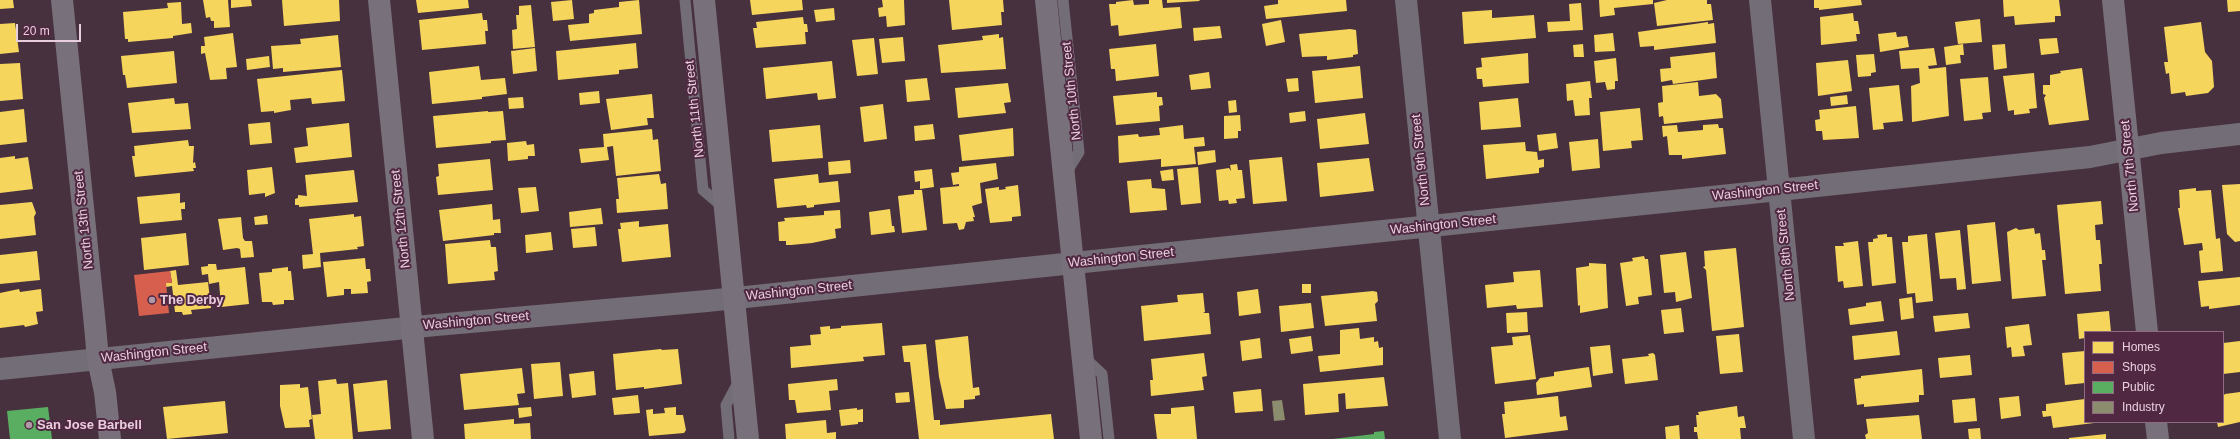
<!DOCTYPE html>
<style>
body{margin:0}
#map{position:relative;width:2240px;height:439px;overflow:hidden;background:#48313f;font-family:Arial,sans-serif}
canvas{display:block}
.legend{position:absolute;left:2084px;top:331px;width:140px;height:92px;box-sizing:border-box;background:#512842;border:1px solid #8e6b80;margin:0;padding:5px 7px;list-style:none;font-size:12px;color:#e9cfde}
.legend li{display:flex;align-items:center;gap:8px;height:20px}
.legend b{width:20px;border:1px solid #8e6b80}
.scale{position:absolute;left:16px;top:24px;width:65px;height:18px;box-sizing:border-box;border:2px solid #e9cfde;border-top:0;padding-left:5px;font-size:12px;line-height:14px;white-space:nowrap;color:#e9cfde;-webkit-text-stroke:3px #512842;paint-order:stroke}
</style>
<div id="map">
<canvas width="2240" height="439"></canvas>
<ul class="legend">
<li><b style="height:11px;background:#f6d55c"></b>Homes</li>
<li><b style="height:11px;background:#d6604d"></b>Shops</li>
<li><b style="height:11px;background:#5aae61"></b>Public</li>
<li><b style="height:11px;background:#8c8c6e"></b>Industry</li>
</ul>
<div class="scale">20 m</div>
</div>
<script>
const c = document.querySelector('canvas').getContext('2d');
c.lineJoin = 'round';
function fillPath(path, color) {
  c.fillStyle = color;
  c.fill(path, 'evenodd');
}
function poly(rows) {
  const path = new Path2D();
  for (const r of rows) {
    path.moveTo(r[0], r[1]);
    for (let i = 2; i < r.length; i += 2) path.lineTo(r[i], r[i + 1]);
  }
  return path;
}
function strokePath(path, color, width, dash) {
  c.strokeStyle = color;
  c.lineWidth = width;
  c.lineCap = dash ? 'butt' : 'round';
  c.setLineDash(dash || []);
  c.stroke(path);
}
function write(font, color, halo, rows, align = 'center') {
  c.font = font + ' Arial,sans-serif';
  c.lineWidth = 4;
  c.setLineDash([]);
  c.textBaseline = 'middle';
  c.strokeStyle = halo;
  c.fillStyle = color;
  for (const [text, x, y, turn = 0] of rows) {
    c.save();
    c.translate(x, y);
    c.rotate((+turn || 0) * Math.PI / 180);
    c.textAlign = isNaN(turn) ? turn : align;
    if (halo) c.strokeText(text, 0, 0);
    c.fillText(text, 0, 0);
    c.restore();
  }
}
fillPath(poly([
 [0,0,13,0,14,8,0,9],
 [203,0,228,0,230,27,214,28,214,21,211,21,210,17,206,18],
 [231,0,251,0,252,6,231,8],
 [282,0,339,0,340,21,284,26],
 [416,0,468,0,469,8,418,13],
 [572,0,574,19,553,21,551,2],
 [639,0,642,34,570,41,568,25,589,23,589,14,594,13,594,10,619,7,619,2],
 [750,0,802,0,803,10,752,15],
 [882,0,904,0,905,25,887,27,886,16,879,17,878,8,883,7],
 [949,0,1003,0,1004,12,1001,12,1002,25,952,30],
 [1133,0,1134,5,1149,4,1149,0,1162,0,1163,8,1180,7,1182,28,1119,36,1118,25,1111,26,1109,4,1116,4,1116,2],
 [1167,0,1199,0,1200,1,1167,3],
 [1278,0,1346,0,1347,11,1266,19,1264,6,1278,4],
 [1599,0,1653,0,1653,4,1614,8,1615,15,1600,17],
 [1667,0,1707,0,1707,4,1711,4,1713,20,1657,26,1654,3],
 [1814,0,1861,0,1862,5,1819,10,1819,8,1814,8],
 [2003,0,2059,0,2061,16,2055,16,2055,22,2015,25,2014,16,2004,17],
 [2227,0,2240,0,2240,11,2228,12],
 [181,2,182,24,191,23,192,33,173,36,173,38,128,42,128,39,125,39,123,12,168,8,167,3],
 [1581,3,1583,30,1548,32,1547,22,1570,21,1569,4],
 [531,5,535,47,513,49,512,30,517,29,516,15,519,15,519,6],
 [834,8,835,20,816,22,814,10],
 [1492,10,1492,18,1534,15,1536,38,1464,44,1462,12],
 [482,13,483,20,487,20,488,31,485,31,486,44,422,50,419,20],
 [1853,13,1854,21,1858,21,1860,34,1856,34,1857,41,1821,45,1820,17],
 [803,17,804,24,807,24,808,32,805,32,806,44,756,48,753,28,757,28,756,22],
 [1980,19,1982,42,1958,44,1955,22],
 [1281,20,1285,42,1266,46,1262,24],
 [1708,22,1708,24,1714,23,1716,43,1654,50,1654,46,1640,47,1638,32],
 [2201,22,2205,52,2212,61,2214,87,2208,93,2186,96,2185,92,2171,94,2169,73,2166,74,2164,62,2168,62,2164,27],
 [15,23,19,52,0,54,0,24],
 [1220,26,1222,38,1194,41,1193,28],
 [1350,29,1356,30,1358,54,1353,55,1353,57,1327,60,1327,56,1302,57,1299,34],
 [1896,32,1897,37,1907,36,1909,47,1880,52,1878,34],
 [233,33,237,67,226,68,227,79,210,80,205,53,201,54,201,46,205,46,204,37],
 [1613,33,1615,51,1595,52,1594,35],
 [999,34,999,38,1003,37,1006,69,941,73,938,45,983,40,982,36],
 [338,35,341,67,283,72,283,68,273,69,271,46,301,44,300,39],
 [903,37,905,61,882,63,879,39],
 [874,38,878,74,857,76,852,40],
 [2057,38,2059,53,2041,55,2039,39],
 [636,43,638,68,619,70,619,74,558,80,556,51],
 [1156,44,1159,76,1116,81,1115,69,1111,69,1109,49],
 [1583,44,1584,57,1574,57,1573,45],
 [1963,44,1964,55,1960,55,1961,63,1946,65,1944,47],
 [2005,44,2007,68,1994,70,1992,45],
 [535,48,537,71,513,74,511,51],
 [1934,48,1937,65,1928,66,1929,69,1946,67,1949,116,1912,122,1911,86,1920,83,1919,68,1901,69,1899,51],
 [174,51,177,83,127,88,125,75,123,75,121,56],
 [1715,52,1717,78,1673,84,1672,80,1661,82,1660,69,1671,68,1670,57],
 [1528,53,1529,83,1483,87,1482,79,1477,79,1476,68,1482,67,1481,58],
 [1874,54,1876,72,1871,73,1871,76,1858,77,1856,55],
 [269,56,270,67,247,70,246,59],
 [1616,58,1618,81,1615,81,1615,89,1607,90,1605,82,1596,83,1594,61],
 [1848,60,1852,91,1818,96,1816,63],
 [832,61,836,98,818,100,817,93,766,99,763,68],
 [20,63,23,99,0,101,0,64],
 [479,66,481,80,505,78,507,94,482,97,482,99,432,104,429,72],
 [1360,66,1363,98,1315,103,1312,71],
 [2082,68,2089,120,2049,125,2044,98,2046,95,2043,94,2043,85,2050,85,2050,75,2061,73,2060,71],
 [342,70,345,101,312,104,311,98,290,100,291,110,274,113,274,111,261,112,257,79],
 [1209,72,1211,88,1191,90,1189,75],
 [2034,73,2037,108,2029,109,2030,113,2014,115,2014,110,2008,111,2003,76],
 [1988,77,1991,112,1982,113,1983,119,1964,121,1960,79],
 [927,78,930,100,907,102,905,80],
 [1298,78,1299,91,1288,92,1286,79],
 [1590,81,1592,98,1589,98,1590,115,1575,116,1573,100,1567,101,1566,84],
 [1698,82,1699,96,1716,94,1721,99,1723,118,1664,124,1663,116,1659,117,1658,103,1663,102,1662,86],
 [1008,83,1011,102,1004,103,1006,113,958,118,955,88],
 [1899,85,1903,121,1883,123,1884,129,1873,130,1869,88],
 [599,91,600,103,580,105,579,93],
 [1157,92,1157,97,1162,97,1163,105,1159,106,1160,121,1116,125,1113,96],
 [652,94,654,118,647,118,648,125,611,130,606,99],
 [1847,95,1848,104,1831,106,1830,97],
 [523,97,524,108,509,109,508,98],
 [174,98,175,104,188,103,191,129,132,133,128,103],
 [1518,98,1521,127,1481,130,1479,102],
 [1236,100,1237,112,1229,113,1228,101],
 [883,104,887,139,864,142,860,107],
 [1856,106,1859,138,1823,140,1822,131,1816,131,1815,120,1820,119,1819,110],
 [1640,108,1643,140,1631,141,1632,148,1603,151,1600,112],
 [24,109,27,142,0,145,0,112],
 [488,111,488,112,503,111,506,140,491,141,491,143,436,148,433,116],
 [1305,111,1306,121,1290,123,1289,113],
 [1365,113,1369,144,1320,149,1317,119],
 [1240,115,1241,131,1238,131,1238,138,1224,139,1224,116],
 [270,122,272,143,250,145,248,124],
 [349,123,352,157,296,163,294,148,308,146,306,128],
 [933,124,935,139,915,141,914,126],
 [1718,124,1719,128,1723,128,1726,154,1682,159,1682,155,1669,155,1667,136,1663,137,1662,126,1677,125,1678,132,1703,130,1703,125],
 [820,125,823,158,772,162,769,130],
 [1183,125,1184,139,1204,137,1205,146,1194,147,1196,164,1161,167,1161,159,1119,163,1118,136,1138,134,1139,137,1160,135,1159,128],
 [1013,128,1014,156,962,161,959,135],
 [652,129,653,140,658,139,661,171,616,176,613,146,607,147,609,160,581,163,579,149,604,147,603,134],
 [1556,133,1558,148,1539,151,1537,135],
 [1598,139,1600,168,1572,171,1569,142],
 [188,140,189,146,194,146,193,163,195,162,196,168,193,168,194,171,135,177,132,156,135,156,134,146],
 [526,141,527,145,534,144,535,156,528,156,528,159,508,161,507,143],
 [1525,142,1526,151,1537,152,1538,160,1544,159,1544,167,1539,168,1539,173,1486,179,1483,145],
 [1215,150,1216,162,1198,165,1197,152],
 [15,156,15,159,28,157,33,189,0,193,0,158],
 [1282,157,1287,201,1253,204,1249,160],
 [1369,158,1374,191,1320,197,1317,163],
 [490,159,493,190,438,195,436,177,439,176,438,164],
 [850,160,851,173,829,175,828,162],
 [996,163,998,179,980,183,982,203,972,206,975,217,973,217,974,221,966,222,964,229,959,230,957,223,943,224,940,188,959,186,959,184,953,185,951,173,959,172,959,167],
 [1237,164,1238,170,1242,170,1245,198,1236,199,1237,203,1229,204,1228,200,1219,201,1216,170,1229,168,1231,171,1230,165],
 [272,167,275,193,265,197,265,193,249,195,247,170],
 [1198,167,1201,203,1181,205,1177,169],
 [932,169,934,187,920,189,920,181,915,182,914,171],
 [1173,169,1174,180,1162,181,1160,171],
 [354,170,358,202,299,207,299,205,295,205,295,199,298,198,298,195,307,196,305,175],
 [659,174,661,184,666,183,668,209,617,213,616,199,619,199,617,178],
 [818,174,819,183,838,181,840,202,814,205,814,207,807,208,806,205,777,208,774,179],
 [1151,179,1152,188,1165,189,1167,210,1130,213,1127,181],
 [2240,184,2240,241,2235,242,2227,234,2222,185],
 [1018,185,1021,216,1012,217,1012,221,990,223,985,189,999,187,999,190,1006,189,1005,187],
 [536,187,539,211,521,213,518,188],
 [2196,188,2196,191,2211,190,2216,239,2220,238,2223,271,2201,273,2199,251,2203,250,2202,243,2184,245,2178,208,2180,208,2179,190],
 [914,190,922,190,927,230,902,233,898,196,914,194],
 [180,193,180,203,185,202,185,209,181,209,182,220,140,224,137,197],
 [2101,201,2103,224,2095,225,2096,240,2100,240,2102,264,2099,264,2101,291,2065,294,2057,205],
 [32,202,36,213,34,217,36,235,0,239,0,205],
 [492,204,493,220,500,219,501,233,494,233,494,235,443,241,439,210],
 [601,208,603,224,570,227,569,212],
 [890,209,892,226,894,226,895,232,871,235,869,212],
 [840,210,841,228,835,229,836,238,812,243,791,245,786,245,786,241,779,241,778,222,785,221,784,218,824,215,824,211],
 [354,214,354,217,361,216,364,246,357,247,358,249,320,253,321,267,303,269,302,255,313,254,309,219],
 [267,215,268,224,255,225,254,217],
 [241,217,243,238,245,241,252,241,254,257,241,258,240,249,237,248,223,250,218,219],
 [639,221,639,227,668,224,671,257,622,262,618,229,621,229,620,223],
 [1995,222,2001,281,1972,284,1967,225],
 [595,227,597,246,573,248,571,229],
 [2016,228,2019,230,2034,228,2035,234,2040,233,2042,250,2045,250,2046,260,2042,260,2046,296,2012,299,2007,232],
 [1960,230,1966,289,1957,290,1956,278,1940,279,1935,233],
 [551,232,553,250,526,253,525,235],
 [186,233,189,265,144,270,141,238],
 [1887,234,1887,237,1892,237,1896,283,1872,286,1868,242,1873,242,1873,239,1878,238,1877,235],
 [1927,234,1933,301,1916,303,1915,293,1907,294,1902,242,1908,242,1908,236],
 [490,240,491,247,496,247,498,271,494,272,495,280,448,284,445,244],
 [1858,241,1863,286,1844,288,1843,281,1838,282,1835,246,1844,246,1843,243],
 [1736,248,1744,327,1712,331,1706,270,1703,267,1705,266,1704,251],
 [37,251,40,280,0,284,0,255],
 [1686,252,1692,298,1676,302,1675,292,1664,293,1660,255],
 [1644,256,1645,259,1648,259,1652,295,1638,297,1639,304,1626,306,1620,263,1633,261,1632,258],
 [365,258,366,269,370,269,371,281,367,282,368,293,351,294,351,289,344,289,344,295,327,297,323,262],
 [1589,263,1606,264,1608,308,1580,313,1580,305,1578,306,1576,268,1589,266],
 [208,264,216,264,217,270,245,267,249,304,221,307,219,282,209,284,208,274,202,275,201,267,208,266],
 [288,267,288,271,291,271,294,300,284,300,284,304,273,305,272,302,262,302,259,273,272,272,272,269],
 [176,270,178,285,208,282,211,308,191,310,192,314,183,315,182,312,175,312,172,286,166,287,166,283,172,283,170,271],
 [1540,270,1543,307,1517,309,1516,305,1487,308,1485,285,1514,282,1513,272],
 [2240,277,2240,305,2209,309,2209,306,2201,307,2198,281],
 [1302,284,1311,284,1311,293,1302,293],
 [19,289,20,292,41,289,43,311,36,312,38,324,25,327,24,325,0,328,0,293],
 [1258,289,1261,313,1239,316,1237,292],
 [1373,291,1377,292,1378,301,1375,304,1377,321,1325,326,1321,296],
 [1203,293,1205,312,1203,313,1209,313,1211,334,1144,341,1141,306,1178,302,1177,295],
 [1912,297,1914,318,1901,320,1899,299],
 [1881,301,1884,321,1850,325,1848,309,1866,306,1866,303],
 [1311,303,1314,328,1281,332,1279,306],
 [1681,308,1684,332,1664,334,1661,310],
 [2109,311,2111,332,2085,332,2085,338,2079,339,2077,314],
 [1527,312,1528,332,1507,333,1506,313],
 [1968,313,1970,328,1935,332,1933,316],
 [882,323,885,355,863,357,864,361,791,368,790,347,811,345,810,335,821,334,820,327,830,326,830,329,841,328,841,326],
 [2029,324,2032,345,2023,346,2025,356,2012,357,2011,347,2007,348,2005,327],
 [1359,328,1360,339,1374,337,1374,342,1378,341,1379,348,1383,347,1383,365,1320,372,1318,356,1340,354,1340,330],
 [1897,331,1900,355,1854,360,1852,336],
 [1739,334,1743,372,1720,374,1716,336],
 [1530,335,1536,379,1495,384,1491,347,1513,345,1512,337],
 [968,336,973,388,979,387,980,395,975,396,975,399,964,400,964,408,946,409,939,377,935,340],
 [1311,336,1313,351,1291,354,1289,339],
 [1260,338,1262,358,1242,361,1240,341],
 [2240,341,2240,372,2223,374,2223,343],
 [926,344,934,420,940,420,940,425,1051,414,1054,439,919,439,910,362,904,362,902,346],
 [1610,345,1613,373,1593,376,1590,347],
 [661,349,662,350,678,349,682,384,644,389,644,387,616,390,613,354],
 [2085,351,2085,383,2065,385,2062,353],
 [1204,353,1207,376,1202,377,1204,390,1151,396,1150,380,1153,380,1151,359],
 [1653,353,1655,355,1658,380,1625,384,1622,359,1649,356,1648,354],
 [1970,355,1972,375,1940,378,1938,358],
 [560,362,563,396,534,399,531,364],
 [1589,367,1592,387,1537,395,1536,383,1540,378,1554,376,1554,372],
 [522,368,525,393,517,394,519,405,464,410,460,374],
 [1922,369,1924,395,1919,395,1919,402,1864,407,1864,404,1857,405,1854,379,1861,378,1861,376],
 [594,371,596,395,572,398,569,374],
 [1384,377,1388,406,1346,409,1345,393,1338,394,1339,412,1305,415,1303,384],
 [336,379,337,384,348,383,353,439,315,439,312,415,321,414,318,381],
 [837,379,838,390,829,391,831,410,797,413,795,400,789,400,788,384],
 [387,380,391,429,358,432,353,384],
 [300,384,300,388,308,387,312,419,309,420,310,427,285,428,280,406,280,385],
 [1261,389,1263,411,1235,413,1233,392],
 [909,392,910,402,896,403,895,393],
 [2240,392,2240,422,2218,427,2217,422,2223,422,2223,396,2225,394],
 [638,395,640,413,614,415,612,398],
 [1558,396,1560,417,1566,416,1568,430,1505,438,1502,414,1505,414,1504,402],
 [2019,396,2021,416,2001,419,1999,398],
 [1975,398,1977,421,1954,423,1952,400],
 [2085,399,2085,422,2094,423,2053,428,2051,416,2043,417,2042,411,2046,411,2046,404],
 [225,401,228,433,167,439,163,407],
 [1194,406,1197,439,1157,439,1154,414,1171,414,1171,408],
 [1737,406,1738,417,1744,416,1746,428,1740,428,1741,439,1698,439,1697,432,1694,432,1694,427,1697,427,1696,415,1699,415,1698,412],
 [531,407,532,416,519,418,518,408],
 [676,407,676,415,683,415,686,430,684,433,649,436,646,410,653,409,653,414,665,413,664,408],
 [857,408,857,410,863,409,863,422,858,422,858,424,841,426,839,410],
 [1919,415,1922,439,1866,439,1865,435,1868,433,1866,419],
 [514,419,514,424,530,423,531,439,465,439,464,424],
 [826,420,827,433,836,432,836,439,786,439,785,424],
 [1679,425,1680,439,1666,439,1665,427],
 [1980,428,1981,439,1969,439,1968,429],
 [2106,434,2106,439,2069,439,2069,438]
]), '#f6d55c');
fillPath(poly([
 [170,271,172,283,166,283,169,313,139,316,134,275]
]), '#d6604d');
fillPath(poly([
 [48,407,52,439,10,439,7,411],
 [1384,431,1385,439,1333,439,1374,434,1374,432]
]), '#5aae61');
fillPath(poly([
 [1282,400,1285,420,1274,421,1272,401]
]), '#8c8c6e');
strokePath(poly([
 [685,0,703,190,723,207],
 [1063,0,1079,152,1066,173],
 [1085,358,1102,374,1109,439],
 [729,439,726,405,740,379]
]), '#736d77', 11);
strokePath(poly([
 [1406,0,1450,439],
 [1760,0,1804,439],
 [0,369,436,325,707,301,1779,190,2090,157,2161,143,2240,134]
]), '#736d77', 22);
strokePath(poly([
 [62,0,95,326,98,359,105,392,110,439],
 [379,0,423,439],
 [704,0,748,439],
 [1046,0,1091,439],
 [2113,0,2147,332],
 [2156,422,2158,439]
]), '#78707a', 22);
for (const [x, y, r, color] of [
 [152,300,4,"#b198a6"],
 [29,425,4,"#b198a6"]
]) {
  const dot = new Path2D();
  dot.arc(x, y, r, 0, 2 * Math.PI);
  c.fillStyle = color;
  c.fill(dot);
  strokePath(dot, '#512842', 1.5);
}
write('13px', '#e9cfde', '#512842', [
 ["North 10th Street",1072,91,-96],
 ["North 11th Street",695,109,-96],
 ["North 9th Street",1421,160,-96],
 ["North 7th Street",2130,166,-96],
 ["Washington Street",1765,191,-6],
 ["North 12th Street",401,219,-96],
 ["North 13th Street",84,220,-96],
 ["Washington Street",1443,225,-6],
 ["North 8th Street",1786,255,-96],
 ["Washington Street",1121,258,-6],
 ["Washington Street",799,291,-6],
 ["Washington Street",476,321,-5],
 ["Washington Street",154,353,-6]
]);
write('bold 13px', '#e9cfde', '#512842', [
 ["The Derby",160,300],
 ["San Jose Barbell",37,425]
], 'left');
</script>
